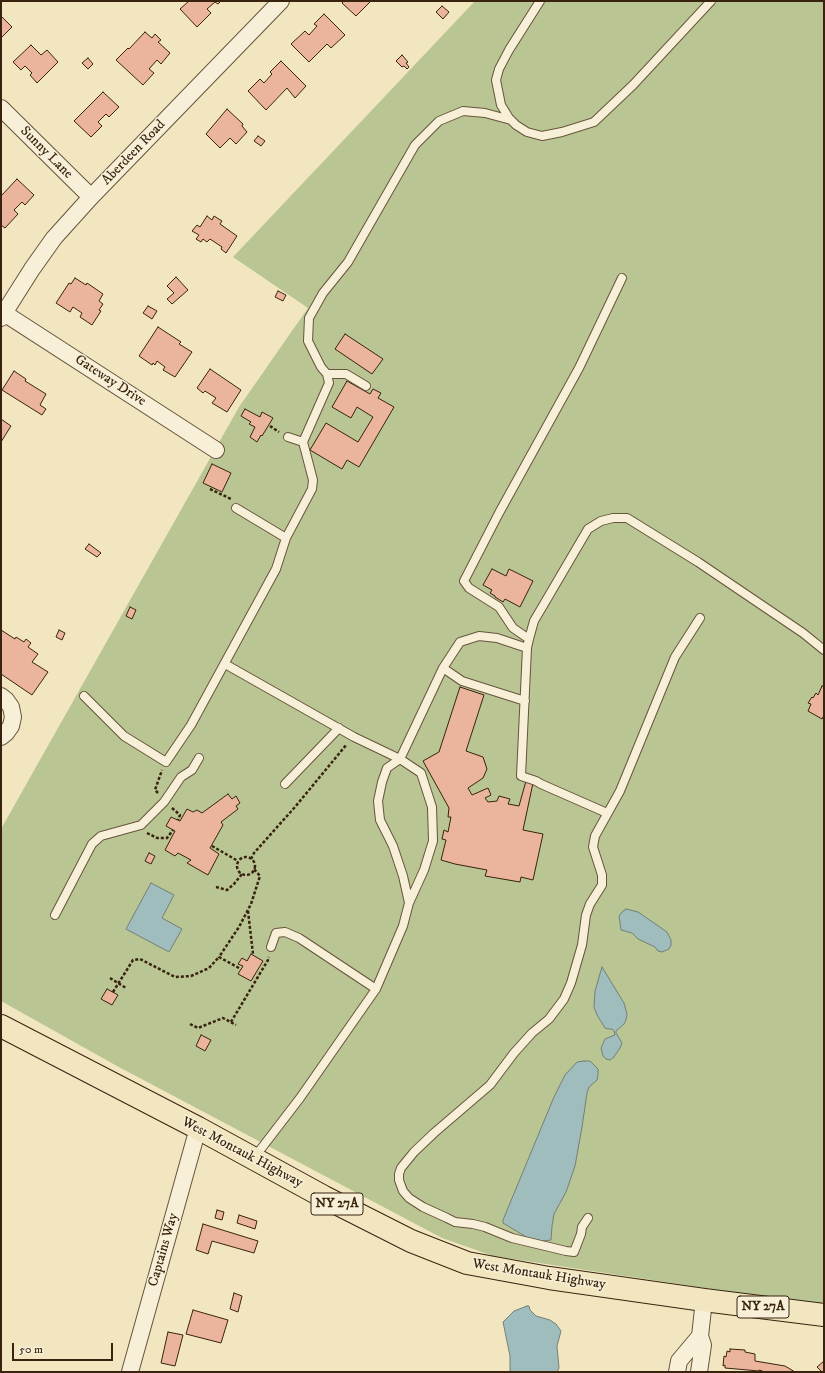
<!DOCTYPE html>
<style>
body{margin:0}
#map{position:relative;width:825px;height:1373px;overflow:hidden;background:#f2e6c1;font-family:"IM FELL DW Pica",serif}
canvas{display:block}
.frame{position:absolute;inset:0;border:2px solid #39230f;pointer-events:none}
.scale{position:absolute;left:12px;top:1343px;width:101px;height:18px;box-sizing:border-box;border:2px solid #39230f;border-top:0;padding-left:5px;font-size:12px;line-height:14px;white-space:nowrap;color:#39230f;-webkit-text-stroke:3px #f7efd7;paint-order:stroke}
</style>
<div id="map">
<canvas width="825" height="1373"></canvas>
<div class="frame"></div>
<div class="scale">50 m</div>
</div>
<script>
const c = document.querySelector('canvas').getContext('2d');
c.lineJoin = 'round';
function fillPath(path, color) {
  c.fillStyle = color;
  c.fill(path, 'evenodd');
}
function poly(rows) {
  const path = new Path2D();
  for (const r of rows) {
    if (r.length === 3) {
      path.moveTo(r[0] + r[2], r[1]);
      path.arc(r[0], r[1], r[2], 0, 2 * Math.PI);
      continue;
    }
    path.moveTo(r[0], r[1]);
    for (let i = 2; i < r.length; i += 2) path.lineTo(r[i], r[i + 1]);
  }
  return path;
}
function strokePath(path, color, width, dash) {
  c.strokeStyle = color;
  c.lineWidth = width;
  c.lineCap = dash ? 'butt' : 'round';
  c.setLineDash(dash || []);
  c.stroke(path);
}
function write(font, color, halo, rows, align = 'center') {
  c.font = font + ' "IM FELL DW Pica",serif';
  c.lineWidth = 3;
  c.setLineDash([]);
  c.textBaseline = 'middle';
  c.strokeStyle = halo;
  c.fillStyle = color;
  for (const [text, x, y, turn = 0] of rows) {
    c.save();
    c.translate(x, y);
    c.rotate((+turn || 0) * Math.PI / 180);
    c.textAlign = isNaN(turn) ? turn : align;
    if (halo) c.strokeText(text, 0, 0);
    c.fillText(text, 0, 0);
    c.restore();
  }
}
fillPath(poly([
 [475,1,824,1,824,1306,493,1256,442,1238,117,1066,1,1001,1,829,239,407,308,308,233,257]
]), '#b9c593');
const water = poly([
 [151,883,174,895,162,918,182,929,169,952,126,929,151,883],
 [626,909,638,912,667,932,671,940,671,945,669,949,662,952,658,951,655,947,638,939,632,933,621,930,619,916,622,912,626,909],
 [602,967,624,1003,627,1014,626,1020,624,1024,616,1031,616,1033,622,1043,620,1048,614,1057,610,1060,606,1059,603,1056,601,1048,605,1039,615,1035,614,1031,612,1029,608,1029,605,1028,597,1015,594,1007,595,991,602,967],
 [584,1061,590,1061,598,1069,598,1075,597,1080,589,1087,587,1093,582,1127,575,1166,566,1192,554,1214,552,1226,551,1240,542,1241,528,1238,503,1223,503,1220,554,1097,565,1075,577,1062,584,1061],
 [527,1306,529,1306,530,1310,536,1316,550,1320,556,1324,561,1331,557,1346,559,1368,557,1372,510,1372,510,1356,503,1322,514,1311,527,1306]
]);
fillPath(water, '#9fbdbc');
strokePath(water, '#767f77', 1);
const building = poly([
 [189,1,221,1,218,4,215,2,207,9,211,13,197,27,180,9,189,1],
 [344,1,371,1,356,16,342,3,344,1],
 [442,6,449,12,443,19,436,12,442,6],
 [324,14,345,35,331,48,327,44,309,62,291,44,305,31,309,35,317,26,314,24,324,14],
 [1,16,12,27,1,38,1,16],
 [145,32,152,38,155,34,161,40,158,42,170,53,161,64,157,60,149,69,154,73,143,85,116,60,128,48,129,49,145,32],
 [31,45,41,55,47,50,58,62,37,83,30,75,32,73,25,66,21,70,13,62,31,45],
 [402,55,408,62,406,63,409,67,407,69,404,66,402,67,396,61,402,55],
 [88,58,93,64,88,69,82,63,88,58],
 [281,61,306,86,295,98,287,88,266,110,248,91,260,79,264,83,272,74,270,72,281,61],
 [103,92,119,107,109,117,106,114,98,122,102,126,91,137,74,121,103,92],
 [227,109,243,124,242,126,247,132,236,144,230,138,220,148,206,134,227,109],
 [258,136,265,141,261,146,254,141,258,136],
 [17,179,34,195,25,205,22,202,14,210,18,214,5,228,1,225,1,196,17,179],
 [207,216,212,220,214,216,222,221,220,224,237,236,226,253,221,249,222,247,210,239,207,242,203,239,201,242,196,239,199,235,192,231,197,225,200,227,207,216],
 [176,277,188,290,172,304,167,299,174,293,167,286,176,277],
 [75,278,86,285,87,283,103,294,99,301,103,304,99,310,101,311,92,325,80,317,82,313,73,307,70,312,56,303,69,283,71,284,75,278],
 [278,291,286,295,283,301,275,297,278,291],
 [148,306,157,311,152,319,143,313,148,306],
 [158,327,181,342,179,344,192,352,175,377,163,370,165,367,157,361,155,365,153,363,152,365,139,356,158,327],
 [345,334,383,359,372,374,335,349,345,334],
 [210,369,241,390,227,412,212,403,216,398,205,391,203,393,197,388,210,369],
 [14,371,26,379,25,381,46,394,40,405,46,409,42,415,2,390,14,371],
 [347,381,370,394,373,389,381,393,378,398,394,407,359,467,347,460,342,469,310,450,326,423,358,442,373,417,357,407,351,418,332,407,347,381],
 [245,409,260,417,262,412,273,418,262,436,261,435,257,442,250,437,255,427,249,424,251,422,241,416,245,409],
 [1,419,11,426,1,442,1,419],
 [212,464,231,473,222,492,203,483,212,464],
 [89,544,101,553,97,557,85,549,89,544],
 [492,569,506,576,509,569,533,581,520,607,505,599,503,602,495,597,495,596,490,593,492,590,483,585,492,569],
 [130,607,136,610,132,619,126,616,130,607],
 [1,630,15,639,16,637,24,642,26,639,31,643,28,647,38,654,32,662,48,672,32,695,1,674,1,630],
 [59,630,65,633,62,640,56,637,59,630],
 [822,686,824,687,824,715,822,719,808,711,811,704,808,703,812,697,813,698,816,693,818,695,822,686],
 [460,687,484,695,466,751,483,757,487,769,483,778,468,788,472,795,488,788,491,795,485,798,488,802,497,801,499,796,510,799,508,804,519,806,526,781,533,783,523,830,543,834,533,880,521,877,520,882,485,876,487,870,455,864,441,860,446,840,442,839,444,830,448,832,451,817,448,817,449,808,423,761,439,752,460,687],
 [228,794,232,799,236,796,240,803,236,806,238,809,221,822,223,825,210,848,219,854,208,875,187,863,191,860,178,853,175,856,165,850,175,831,166,826,171,817,180,821,187,809,193,812,197,810,202,813,228,794],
 [149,853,155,856,151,864,145,861,149,853],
 [251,954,263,961,251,981,238,974,243,966,238,964,242,958,247,961,251,954],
 [107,989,118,995,112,1005,101,999,107,989],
 [201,1035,211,1040,205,1051,196,1046,201,1035],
 [217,1210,224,1212,222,1220,215,1218,217,1210],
 [239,1215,257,1221,255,1229,237,1223,239,1215],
 [203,1224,258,1241,254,1253,212,1241,208,1254,196,1250,203,1224],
 [234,1293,242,1296,238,1312,230,1309,234,1293],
 [193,1310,228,1320,221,1343,186,1334,193,1310],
 [168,1332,183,1335,175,1366,161,1363,168,1332],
 [730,1349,745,1350,745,1352,755,1354,755,1361,785,1366,795,1372,765,1372,759,1370,759,1371,725,1368,725,1365,723,1366,724,1356,726,1357,727,1351,730,1352,730,1349],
 [824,1361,824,1372,822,1372,817,1367,824,1361]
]);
fillPath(building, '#ebb49c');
strokePath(building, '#39230f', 1);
const service = poly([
 [540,1,509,50,499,69,496,80,501,105,509,118,516,125,527,132,542,136,562,132,594,122,633,85,711,1],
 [366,386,346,374,327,374,321,367,308,341,309,318,323,293,348,262,415,145,439,121,463,111,485,113,511,120],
 [288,437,303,442,329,383,327,374],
 [236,508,286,538],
 [529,639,513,628,499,607,469,588,464,581,499,513,579,368,622,278],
 [225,664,354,737,400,759,421,773,432,807,433,841,424,870,409,903,403,876,393,846,380,820,378,801,382,782,387,768,400,759,443,668,460,642,479,636,497,638,527,648],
 [443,668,462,681,525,701],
 [84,696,124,736,166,762,191,725,276,569,286,538,312,489,313,480,303,442],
 [285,784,339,728],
 [607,813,541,784,536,781,521,776,527,648,529,639,534,621,588,529,601,521,613,518,627,518,698,562,803,633,824,650],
 [55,915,92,844,101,836,141,825,164,802,181,777,192,770,199,758],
 [271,947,276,933,285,932,299,938,376,989],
 [254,1158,300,1098,376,989,403,926,409,903],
 [588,1218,582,1227,581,1234,574,1252,566,1251,512,1238,485,1227,473,1224,455,1222,447,1218,423,1207,409,1198,403,1191,399,1180,399,1174,401,1168,414,1152,434,1133,490,1085,514,1053,532,1033,549,1019,564,999,571,983,582,945,586,915,590,904,602,885,602,875,593,847,595,836,620,791,675,657,700,618]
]);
const minor = poly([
 [1,108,91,197],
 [4,313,216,450],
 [1,318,32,269,54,238,91,197,281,1],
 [1,696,6,700,11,707,13,717,11,726,6,733,1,737],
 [130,1372,198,1128],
 [677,1372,679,1361,700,1336,704,1300],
 [699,1372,703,1345,700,1336]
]);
const primary = poly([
 [1,1026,198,1128,324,1197,411,1241,467,1263,549,1278,704,1300,824,1315]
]);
strokePath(service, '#67543c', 10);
strokePath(minor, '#67543c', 18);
strokePath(primary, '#39230f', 24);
strokePath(poly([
 [270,426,279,432],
 [210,489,231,499],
 [158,793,155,790,162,770],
 [172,808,180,815,178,820],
 [147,833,157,838,167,838,173,830],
 [212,846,238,861],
 [246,866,9],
 [251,859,254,853,295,807,347,744],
 [216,887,227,890,234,884,242,874],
 [248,911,253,954],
 [239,968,219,957,239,927,251,904,260,876,254,869],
 [110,978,126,988],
 [113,992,133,960,140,959,175,977,191,976,209,968,219,957],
 [231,1022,268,960,269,957],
 [190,1024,198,1028,223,1018,236,1025]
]), '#39230f', 2.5, [3, 2]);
strokePath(service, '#f7efd7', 8);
strokePath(minor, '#f7efd7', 16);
strokePath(primary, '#f2e6c1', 22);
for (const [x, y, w] of [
 [337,1204,52],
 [763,1307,52]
]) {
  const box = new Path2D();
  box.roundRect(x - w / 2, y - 11, w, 22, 3);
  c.fillStyle = '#f7efd7';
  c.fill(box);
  strokePath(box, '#39230f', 1);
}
write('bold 13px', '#39230f', null, [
 ["NY 27A",337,1204],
 ["NY 27A",763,1307]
]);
write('14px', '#39230f', '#f7efd7', [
 ["Sunny Lane",46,153,45],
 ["Aberdeen Road",134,153,-46],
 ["Gateway Drive",110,381,33],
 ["West Montauk Highway",242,1153,28],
 ["Captains Way",164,1250,-74],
 ["West Montauk Highway",539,1275,9]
]);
</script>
